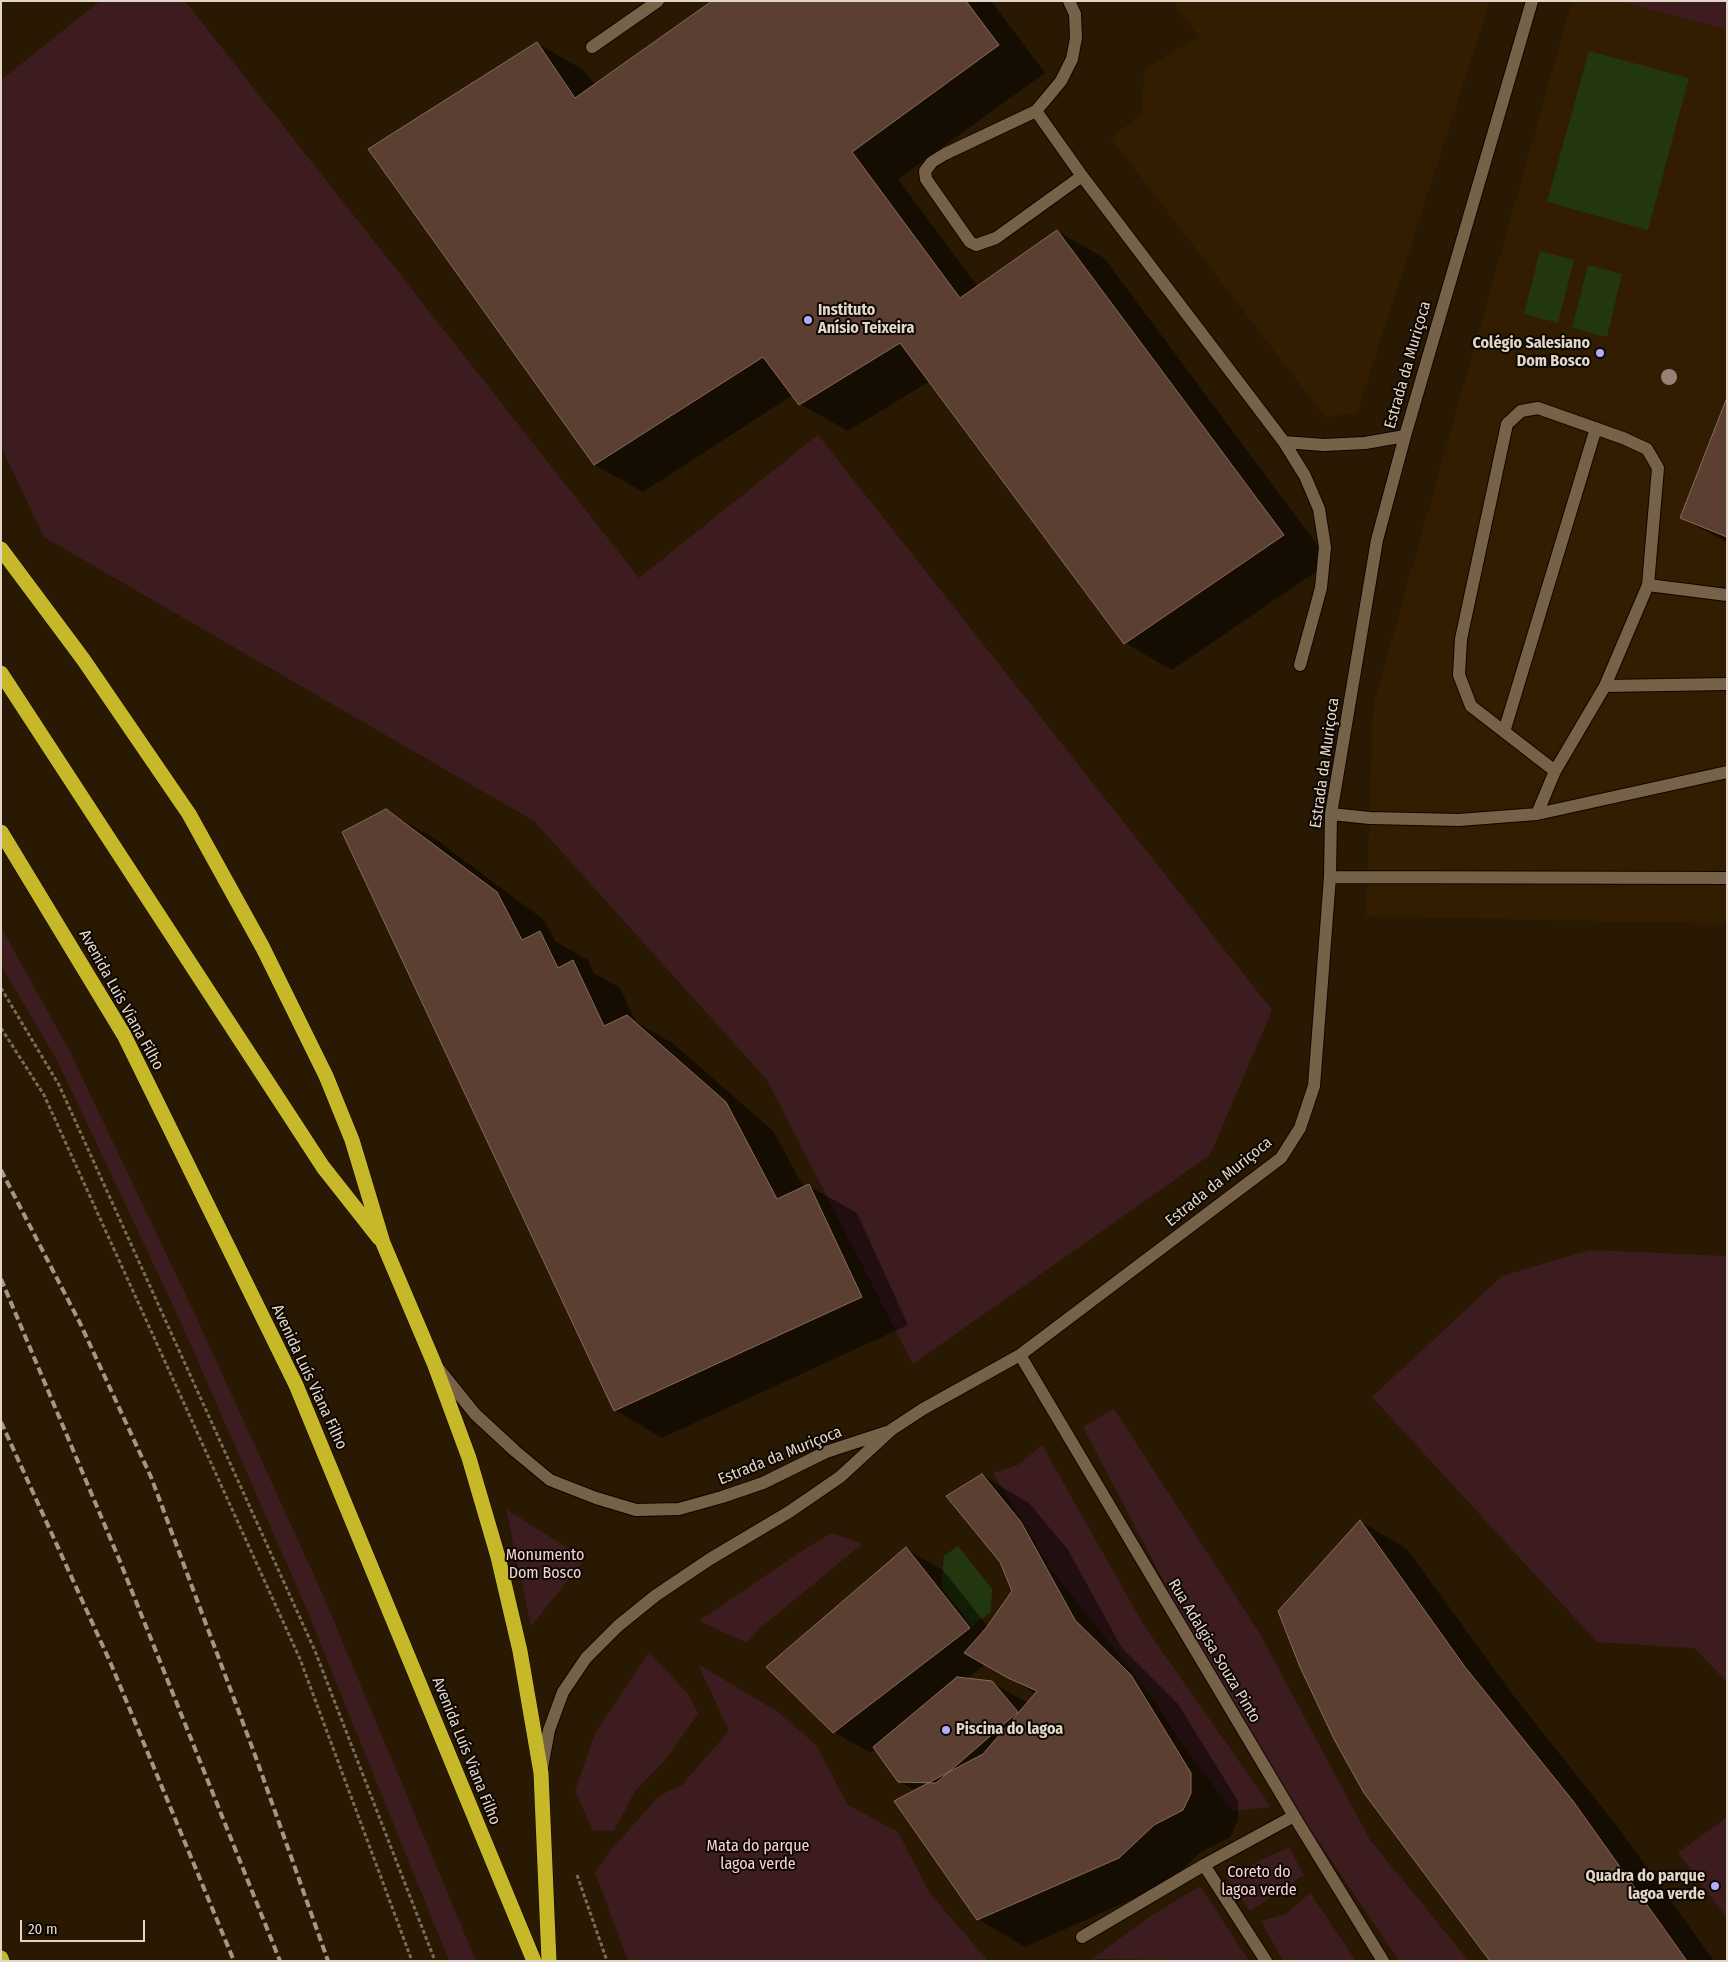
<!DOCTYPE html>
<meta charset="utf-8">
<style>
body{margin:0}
#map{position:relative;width:1728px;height:1962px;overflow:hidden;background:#291902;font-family:"Fira Sans Condensed",sans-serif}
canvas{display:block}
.frame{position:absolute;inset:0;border:2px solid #e1d6c8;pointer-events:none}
.scale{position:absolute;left:20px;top:1920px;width:125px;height:22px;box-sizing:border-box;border:2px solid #e1d6c8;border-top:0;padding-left:6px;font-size:15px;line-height:18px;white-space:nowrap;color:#e1d6c8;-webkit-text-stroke:4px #0d0601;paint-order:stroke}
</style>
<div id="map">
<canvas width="1728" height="1962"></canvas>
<div class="frame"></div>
<div class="scale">20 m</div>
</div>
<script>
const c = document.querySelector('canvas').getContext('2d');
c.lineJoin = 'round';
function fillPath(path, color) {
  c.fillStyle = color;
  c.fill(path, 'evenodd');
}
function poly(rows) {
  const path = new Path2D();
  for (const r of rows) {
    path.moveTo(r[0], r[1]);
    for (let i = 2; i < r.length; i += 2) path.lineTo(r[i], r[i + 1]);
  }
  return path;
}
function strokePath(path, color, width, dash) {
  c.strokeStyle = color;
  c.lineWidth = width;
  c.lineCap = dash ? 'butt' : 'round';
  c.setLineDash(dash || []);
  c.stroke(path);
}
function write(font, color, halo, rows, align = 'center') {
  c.font = font + ' "Fira Sans Condensed",sans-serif';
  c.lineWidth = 4;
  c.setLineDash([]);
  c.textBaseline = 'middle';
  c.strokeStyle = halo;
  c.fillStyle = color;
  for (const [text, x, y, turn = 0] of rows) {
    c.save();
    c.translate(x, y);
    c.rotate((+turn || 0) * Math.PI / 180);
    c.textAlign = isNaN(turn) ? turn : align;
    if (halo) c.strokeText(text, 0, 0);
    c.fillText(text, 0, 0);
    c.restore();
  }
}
fillPath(poly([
 [1172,1,1490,1,1357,413,1325,417,1111,138,1142,113,1144,69,1199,37],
 [1572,1,1727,1,1727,924,1366,916,1373,706]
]), '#321d00');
fillPath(poly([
 [100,1,185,1,639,578,818,435,1272,1010,1210,1155,913,1364,767,1080,534,821,44,537,1,446,1,80],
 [1619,1,1727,1,1727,30],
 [1,927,70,1052,192,1308,323,1595,476,1961,449,1961,304,1603,178,1316,58,1062,1,965],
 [1590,1250,1727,1256,1727,1682,1694,1648,1597,1642,1372,1397,1502,1276],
 [1114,1409,1260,1634,1370,1840,1469,1961,1399,1961,1235,1717,1083,1427],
 [1042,1445,1143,1624,1271,1807,1232,1811,1177,1737,1155,1701,1051,1569,993,1473,1018,1465],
 [506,1509,585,1559,531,1626],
 [832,1533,862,1544,759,1629,747,1643,699,1621,806,1548],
 [649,1652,688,1694,698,1714,664,1761,635,1791,614,1831,593,1830,575,1791,595,1733],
 [698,1664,778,1712,816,1745,848,1805,898,1832,929,1892,988,1961,628,1961,595,1873,610,1851,659,1796,682,1785,729,1731],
 [1727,1817,1727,1918,1678,1853],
 [1289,1847,1304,1875,1250,1911,1226,1877],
 [1200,1886,1249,1961,1092,1959,1149,1917],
 [1310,1893,1356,1961,1283,1961,1261,1921,1286,1914]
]), '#3d1c1f');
fillPath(poly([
 [1589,51,1689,78,1648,230,1547,202],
 [1540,251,1574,260,1558,323,1524,314],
 [1588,265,1622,274,1607,337,1572,328],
 [958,1546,992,1589,991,1612,972,1626,941,1587,944,1556]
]), '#22370f');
fillPath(poly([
 [714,1,991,1,1045,73,898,179,978,287,1057,231,1104,258,1330,562,1172,670,1125,643,930,381,848,431,800,404,793,395,643,492,595,465,370,150,537,43,585,71,595,85],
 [1727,402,1727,542,1681,518],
 [386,811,434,838,544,920,555,941,588,960,594,973,620,988,636,1022,674,1044,773,1131,804,1188,809,1186,857,1213,908,1325,662,1438,615,1410],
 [982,1475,1029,1503,1068,1550,1122,1648,1178,1704,1238,1801,1238,1820,1230,1837,1201,1852,1166,1884,1025,1947,978,1919,915,1791,899,1781,876,1748,870,1753,834,1732,906,1549,943,1570,988,1627,1014,1591],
 [986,1664,1036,1694,1028,1703,991,1682,966,1679],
 [1360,1521,1407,1549,1513,1695,1620,1830,1714,1961,1492,1961]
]), '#0007');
const building = poly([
 [712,1,966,1,999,45,852,152,960,298,1057,230,1284,535,1124,644,900,343,799,405,763,357,594,465,368,149,537,42,575,98,712,1],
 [1726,400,1727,400,1727,537,1680,518,1726,400],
 [386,809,497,892,522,940,540,931,558,968,573,960,604,1026,627,1015,726,1102,777,1199,809,1184,862,1297,614,1411,342,832,386,809],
 [982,1474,1021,1522,1075,1620,1131,1675,1191,1773,1191,1793,1183,1810,1154,1825,1119,1858,977,1920,894,1801,983,1754,1037,1691,1008,1678,964,1653,986,1628,1012,1591,1000,1562,946,1496,982,1474],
 [1360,1520,1465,1667,1573,1801,1687,1961,1490,1961,1364,1793,1334,1739,1300,1667,1278,1611,1360,1520],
 [906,1547,970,1628,833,1733,766,1667,906,1547],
 [957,1677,992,1681,1018,1712,936,1783,898,1782,873,1747,957,1677]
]);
fillPath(building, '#5b3f32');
strokePath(building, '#896a5c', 1);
const minor = poly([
 [1069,1,1075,14,1076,38,1072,59,1061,81,1036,111,945,154,932,162,925,171,926,179,970,242,976,245,996,238,1082,176],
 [592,47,658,1],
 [1036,111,1082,176,1284,442,1305,476,1319,509,1325,547,1321,588,1300,665],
 [1284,442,1324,445,1365,443,1405,436],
 [1605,686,1727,684],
 [1504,732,1596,428],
 [1555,771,1471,706,1459,675,1461,639,1507,424,1521,411,1538,408,1623,438,1647,449,1658,468,1648,585],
 [1331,814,1370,818,1459,820,1537,814,1727,772],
 [1537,814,1555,771,1605,686,1648,585,1727,595],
 [1330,877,1727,878],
 [1020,1355,1294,1816,1383,1961],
 [438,1368,475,1414,515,1451,550,1480,596,1498,636,1510,679,1509,722,1497,763,1483,826,1452,887,1432],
 [542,1768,549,1730,563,1692,586,1658,618,1626,655,1596,710,1559,789,1512,840,1477,891,1430,923,1409,1020,1355,1281,1158,1300,1128,1314,1086,1330,877,1331,814,1377,540,1405,436,1532,1],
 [1204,1865,1266,1961],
 [1082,1937,1204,1865,1294,1816]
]);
const highway = poly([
 [1,549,83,659,189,814,263,948,326,1076,352,1140,383,1243,434,1363,469,1458,498,1557,520,1651,541,1773,549,1961],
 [1,673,323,1167,379,1238],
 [1,832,124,1035,296,1385,534,1961],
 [1,1958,2,1961]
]);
strokePath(minor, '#110400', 14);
strokePath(highway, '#110400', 16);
strokePath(poly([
 [1,988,59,1085,315,1651,435,1961],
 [1,1028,44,1095,300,1659,412,1961],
 [577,1875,607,1961]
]), '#7a6c59', 3, [4, 2.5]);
strokePath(minor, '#766249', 12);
strokePath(highway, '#c7b82a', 15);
strokePath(poly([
 [1,1170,80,1323,151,1477,255,1755,328,1961],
 [1,1279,119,1559,280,1961],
 [1,1422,111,1664,234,1961]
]), '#a39685', 4, [8, 4]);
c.fillStyle = '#9a7f76';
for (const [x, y] of [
 [1669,377]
]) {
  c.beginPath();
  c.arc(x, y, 8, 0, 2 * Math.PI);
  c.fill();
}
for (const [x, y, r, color] of [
 [808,320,5,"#b2adf9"],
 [1600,353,5,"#b2adf9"],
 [946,1730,5,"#b2adf9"],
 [1715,1886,5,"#b2adf9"]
]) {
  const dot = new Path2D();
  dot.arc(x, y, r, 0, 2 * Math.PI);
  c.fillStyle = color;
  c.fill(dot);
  strokePath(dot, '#0d0601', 2);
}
write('bold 16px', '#e1d6c8', '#0d0601', [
 ["Instituto",818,311],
 ["Anísio Teixeira",818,329],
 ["Colégio Salesiano",1590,344,"right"],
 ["Dom Bosco",1590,362,"right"],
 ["Piscina do lagoa",956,1730],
 ["Quadra do parque",1705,1877,"right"],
 ["lagoa verde",1705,1895,"right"]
], 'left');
write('16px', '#e1d6c8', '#0d0601', [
 ["Estrada da Muriçoca",1408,365,-74],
 ["Estrada da Muriçoca",1325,763,-82],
 ["Avenida Luís Viana Filho",121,1000,61],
 ["Estrada da Muriçoca",1219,1182,-39],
 ["Avenida Luís Viana Filho",309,1377,65],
 ["Estrada da Muriçoca",780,1456,-22],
 ["Rua Adalgisa Souza Pinto",1214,1651,59],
 ["Avenida Luís Viana Filho",466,1751,68]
]);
write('16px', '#f6d3d4', '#0d0601', [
 ["Monumento",545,1556],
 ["Dom Bosco",545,1574],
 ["Mata do parque",758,1847],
 ["lagoa verde",758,1865],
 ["Coreto do",1259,1873],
 ["lagoa verde",1259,1891]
]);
</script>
